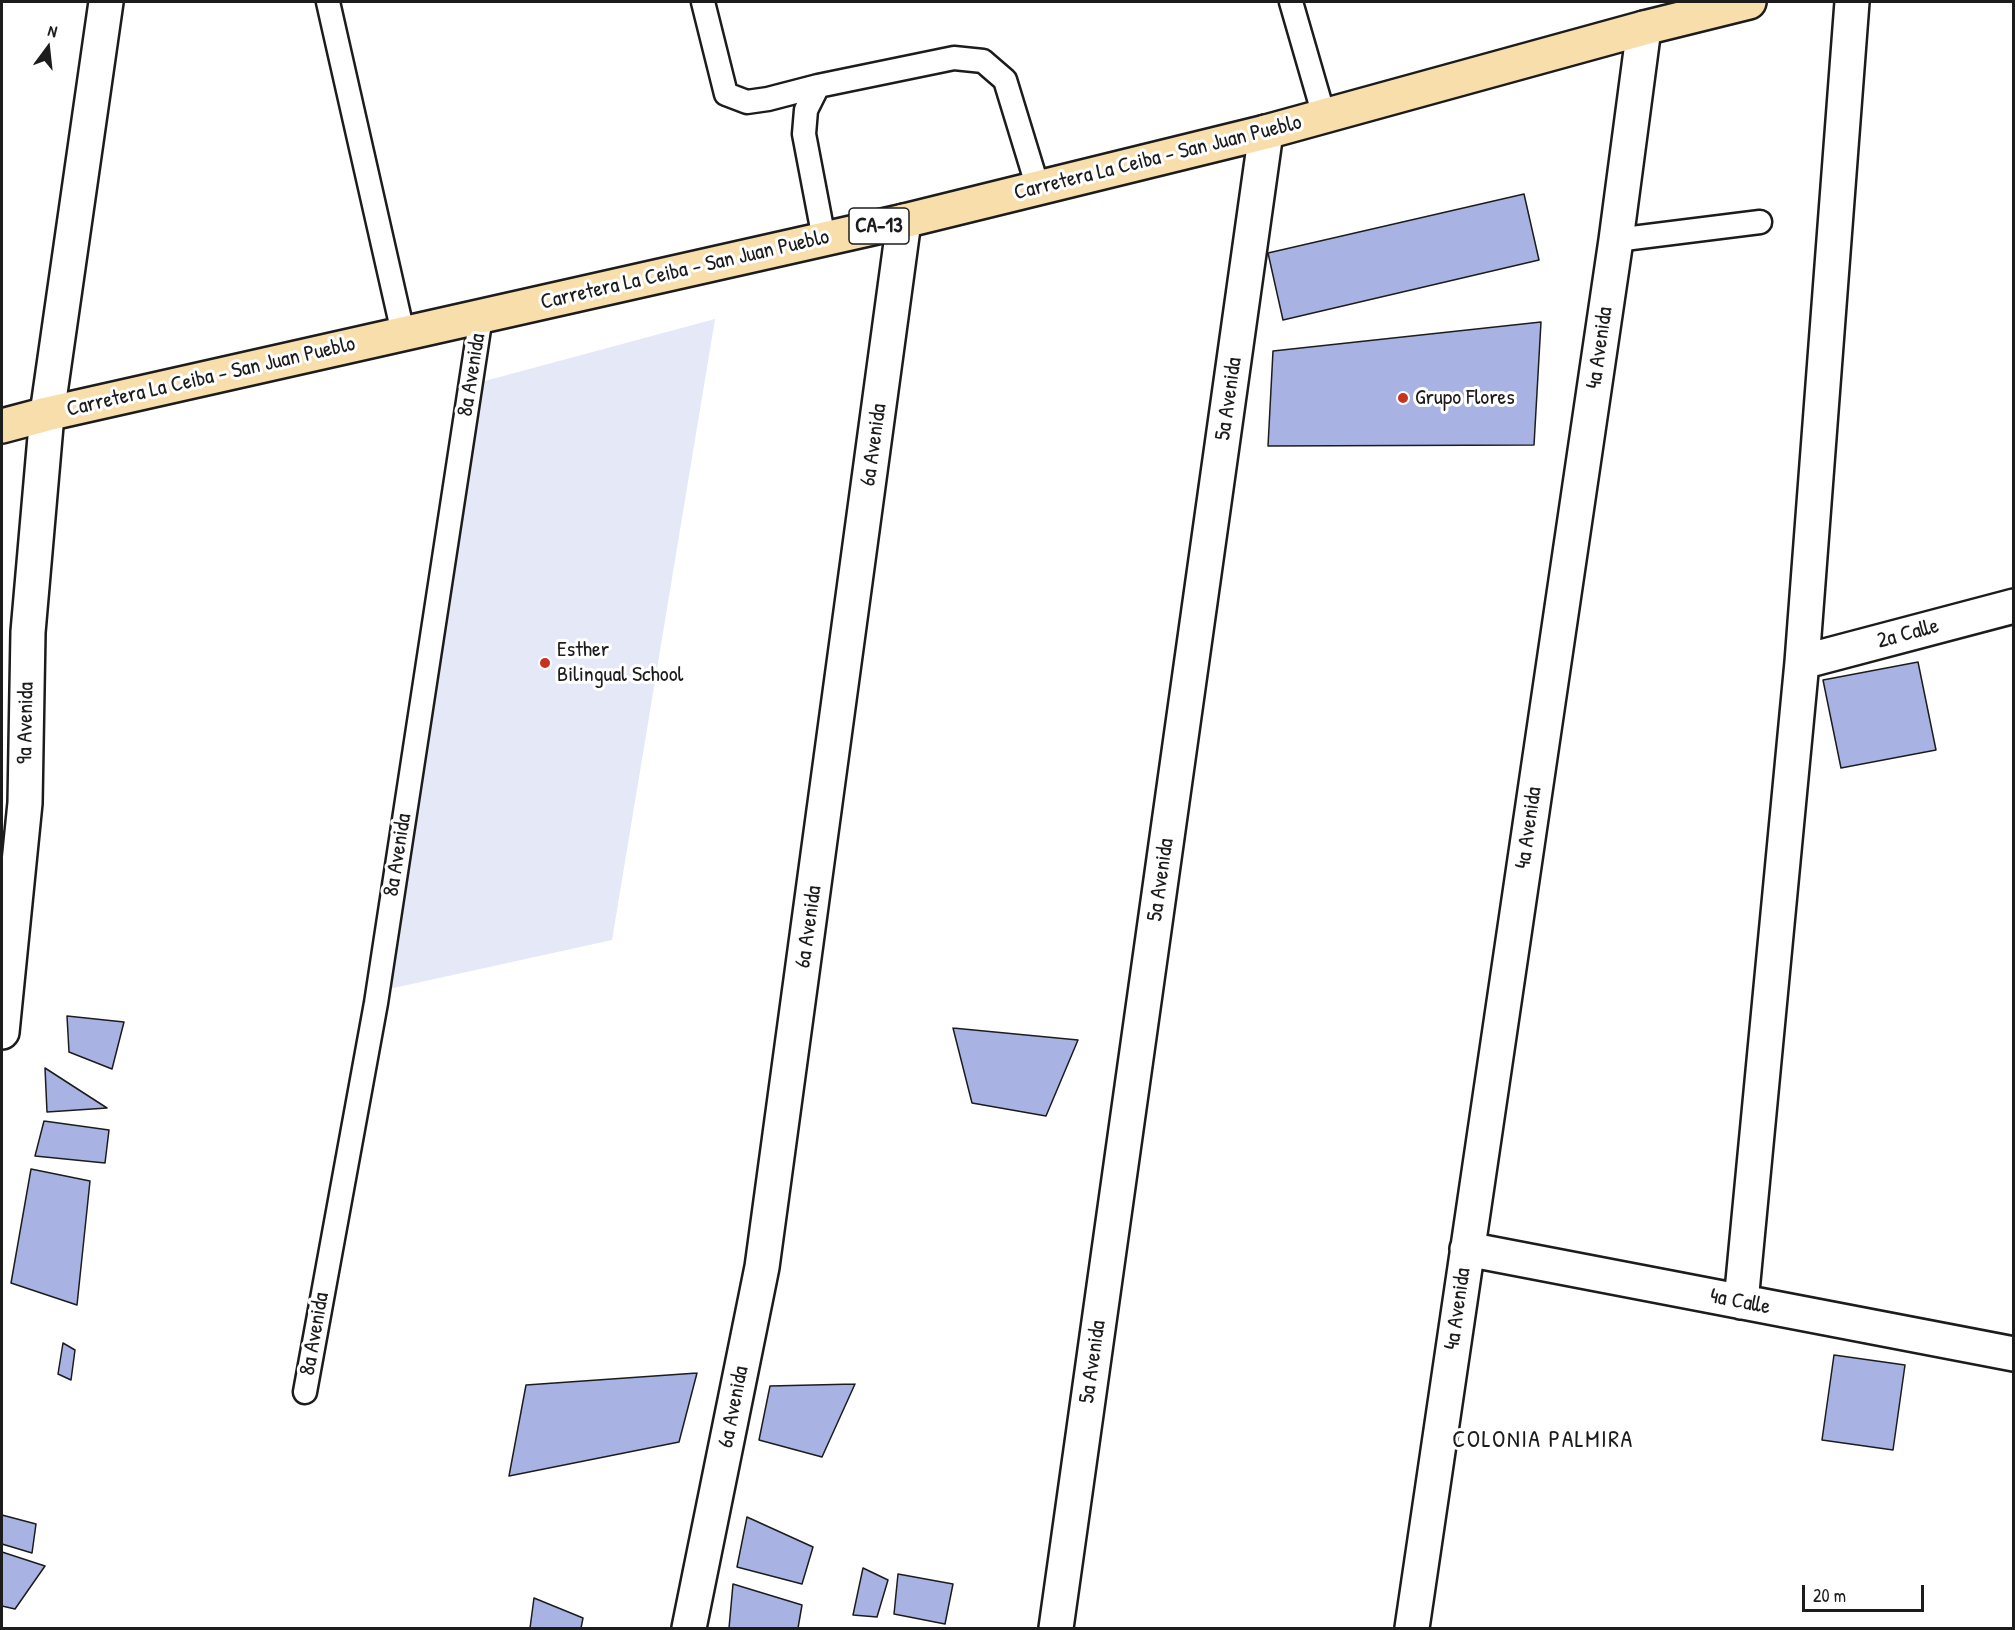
<!DOCTYPE html>
<style>
body{margin:0}
#map{position:relative;width:2015px;height:1630px;overflow:hidden;background:#fff;font-family:"Patrick Hand",sans-serif}
canvas{display:block}
.frame{position:absolute;inset:0;border:3px solid #1c1c1c;pointer-events:none}
.north{position:absolute;left:18px;top:18px;width:60px;height:60px;-webkit-text-stroke:4px #fff;paint-order:stroke;rotate:15deg;font-size:16px;font-weight:700;line-height:24px;text-align:center;color:#1c1c1c}
.north::after{content:'';display:block;margin:auto;width:21px;height:27px;background:#1c1c1c;clip-path:polygon(50% 0,100% 100%,50% 72%,0 100%)}
.scale{position:absolute;left:1802px;top:1585px;width:122px;height:27px;box-sizing:border-box;border:3px solid #1c1c1c;border-top:0;padding-left:8px;font-size:18px;line-height:21px;white-space:nowrap;color:#1c1c1c;-webkit-text-stroke:4px #fff;paint-order:stroke}
</style>
<div id="map">
<canvas width="2015" height="1630"></canvas>
<div class="frame"></div>
<div class="north">N</div>
<div class="scale">20 m</div>
</div>
<script>
const c = document.querySelector('canvas').getContext('2d');
c.lineJoin = 'round';
function fillPath(path, color) {
  c.fillStyle = color;
  c.fill(path, 'evenodd');
}
function poly(rows) {
  const path = new Path2D();
  for (const r of rows) {
    path.moveTo(r[0], r[1]);
    for (let i = 2; i < r.length; i += 2) path.lineTo(r[i], r[i + 1]);
  }
  return path;
}
function strokePath(path, color, width, dash) {
  c.strokeStyle = color;
  c.lineWidth = width;
  c.lineCap = dash ? 'butt' : 'round';
  c.setLineDash(dash || []);
  c.stroke(path);
}
function write(font, color, halo, rows, align = 'center') {
  c.font = font + ' "Patrick Hand",sans-serif';
  c.lineWidth = 6;
  c.setLineDash([]);
  c.textBaseline = 'middle';
  c.strokeStyle = halo;
  c.fillStyle = color;
  for (const [text, x, y, turn = 0] of rows) {
    c.save();
    c.translate(x, y);
    c.rotate((+turn || 0) * Math.PI / 180);
    c.textAlign = isNaN(turn) ? turn : align;
    if (halo) c.strokeText(text, 0, 0);
    c.fillText(text, 0, 0);
    c.restore();
  }
}
fillPath(poly([
 [715,319,612,940,389,989,470,385]
]), '#e5e8f7');
const building = poly([
 [1524,194,1539,260,1283,320,1268,253,1524,194],
 [1541,322,1534,445,1268,446,1273,351,1541,322],
 [1918,662,1936,750,1841,768,1823,680,1918,662],
 [67,1016,124,1022,112,1069,69,1052,67,1016],
 [953,1028,1078,1040,1046,1116,972,1103,953,1028],
 [45,1068,107,1108,47,1112,45,1068],
 [44,1121,109,1130,105,1163,35,1156,44,1121],
 [31,1169,90,1181,77,1305,11,1283,31,1169],
 [63,1343,75,1350,71,1380,58,1374,63,1343],
 [1834,1355,1905,1365,1893,1450,1822,1440,1834,1355],
 [697,1373,679,1442,509,1476,526,1385,697,1373],
 [855,1384,822,1457,759,1440,770,1386,855,1384],
 [2,1515,36,1524,32,1553,2,1544,2,1515],
 [747,1517,813,1547,802,1584,737,1567,747,1517],
 [2,1552,45,1566,15,1609,2,1606,2,1552],
 [863,1568,888,1580,877,1617,853,1615,863,1568],
 [898,1574,953,1584,945,1624,894,1614,898,1574],
 [733,1584,802,1605,798,1628,729,1628,733,1584],
 [534,1598,583,1618,581,1628,530,1628,534,1598]
]);
fillPath(building, '#a8b3e3');
strokePath(building, '#1c1c1c', 1.5);
const service = poly([
 [328,2,403,333],
 [703,2,726,94,747,102,768,99,818,86,954,58,983,61,1005,80,1038,188],
 [1291,2,1324,116],
 [818,86,806,110,804,134,824,239],
 [1616,240,1760,222],
 [305,1392,376,1003,481,316]
]);
const minor = poly([
 [1802,662,2014,606],
 [2,1032,25,803,28,632,47,414,106,2],
 [1467,1249,2014,1354],
 [1741,1302,1802,662,1852,2],
 [689,1628,762,1267,904,221],
 [1056,1628,1266,132],
 [1412,1628,1616,240,1644,28]
]);
const primary = poly([
 [2,426,47,414,904,221,1038,188,1266,132,1644,28,1749,2]
]);
strokePath(service, '#1c1c1c', 27);
strokePath(minor, '#1c1c1c', 38);
strokePath(primary, '#1c1c1c', 38);
strokePath(service, '#fff', 22);
strokePath(minor, '#fff', 33);
strokePath(primary, '#f8deab', 33);
for (const [x, y, r, color] of [
 [1403,398,6,"#c8321e"],
 [545,663,6,"#c8321e"]
]) {
  const dot = new Path2D();
  dot.arc(x, y, r, 0, 2 * Math.PI);
  c.fillStyle = color;
  c.fill(dot);
  strokePath(dot, '#fff', 2);
}
for (const [x, y, w] of [
 [879,226,60]
]) {
  const box = new Path2D();
  box.roundRect(x - w / 2, y - 18, w, 36, 4.5);
  c.fillStyle = '#fff';
  c.fill(box);
  strokePath(box, '#1c1c1c', 1.5);
}
write('bold 21px', '#1c1c1c', null, [
 ["CA-13",879,226]
]);
write('22px', '#1c1c1c', '#fff', [
 ["Carretera La Ceiba - San Juan Pueblo",1158,158,-14],
 ["Carretera La Ceiba - San Juan Pueblo",685,270,-13],
 ["4a Avenida",1600,348,-82],
 ["8a Avenida",472,375,-81],
 ["Carretera La Ceiba - San Juan Pueblo",211,377,-13],
 ["5a Avenida",1229,399,-82],
 ["6a Avenida",874,445,-82],
 ["2a Calle",1908,634,-15],
 ["9a Avenida",26,723,-89],
 ["4a Avenida",1529,828,-82],
 ["8a Avenida",398,855,-81],
 ["5a Avenida",1161,880,-82],
 ["6a Avenida",809,927,-82],
 ["4a Calle",1740,1302,11],
 ["4a Avenida",1458,1309,-82],
 ["8a Avenida",315,1334,-80],
 ["5a Avenida",1093,1362,-82],
 ["6a Avenida",734,1407,-79]
]);
write('22px', '#1c1c1c', '#fff', [
 ["Grupo Flores",1415,398],
 ["Esther",557,650],
 ["Bilingual School",557,675]
], 'left');
c.letterSpacing = '1.5px';
write('24px', '#1c1c1c', '#fff', [
 ["COLONIA PALMIRA",1543,1441]
]);
c.letterSpacing = '0px';
</script>
